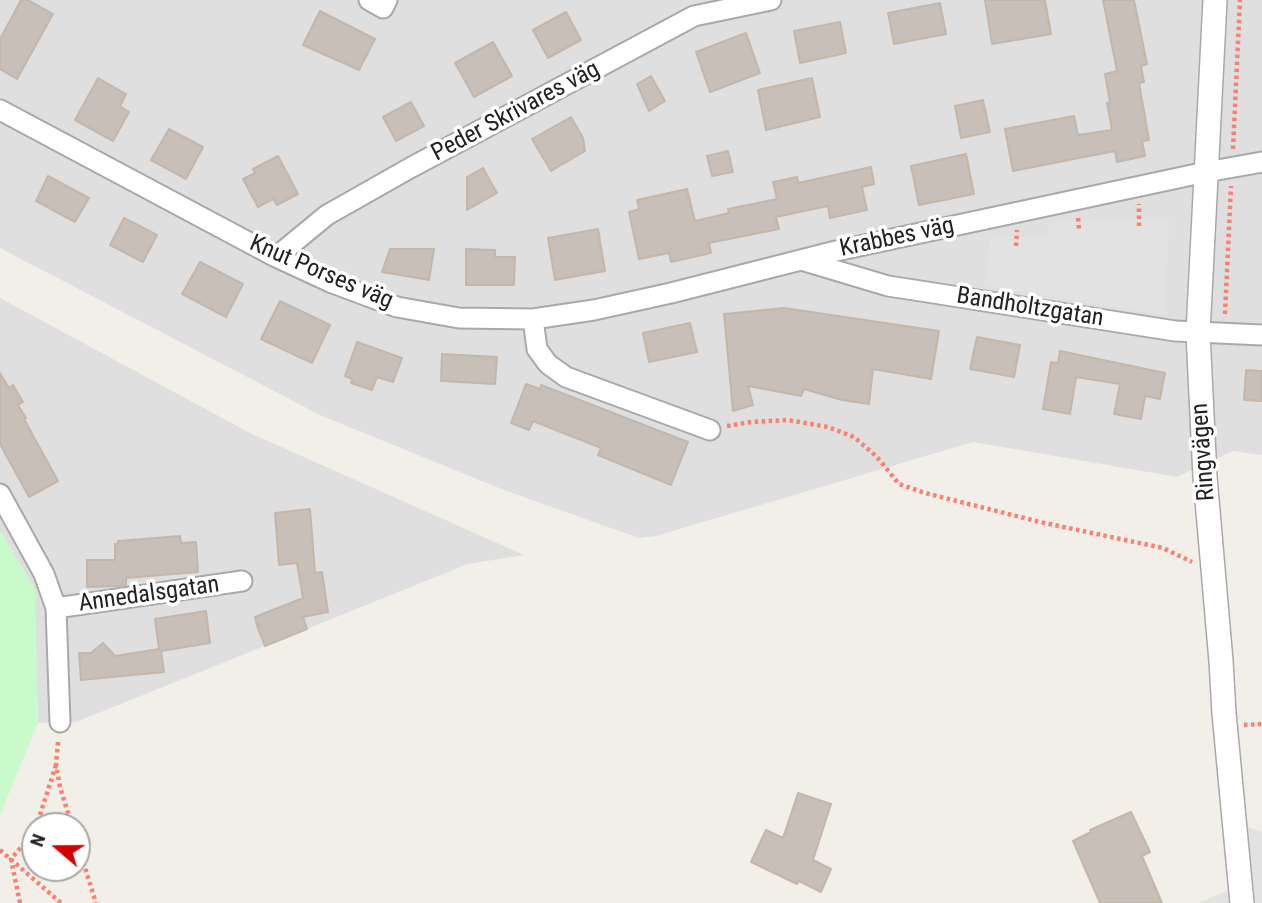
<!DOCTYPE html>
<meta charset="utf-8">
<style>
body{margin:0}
#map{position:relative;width:1262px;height:903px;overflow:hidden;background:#f2efe9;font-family:"Roboto Condensed",sans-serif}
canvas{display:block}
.north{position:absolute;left:21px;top:812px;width:70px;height:70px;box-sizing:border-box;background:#fff;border:2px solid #a7a7a7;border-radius:50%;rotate:290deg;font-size:19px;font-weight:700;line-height:28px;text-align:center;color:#222}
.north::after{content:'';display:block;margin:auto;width:24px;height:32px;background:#d40000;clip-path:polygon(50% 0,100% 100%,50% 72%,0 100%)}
</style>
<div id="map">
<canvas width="1262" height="903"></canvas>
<div class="north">N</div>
</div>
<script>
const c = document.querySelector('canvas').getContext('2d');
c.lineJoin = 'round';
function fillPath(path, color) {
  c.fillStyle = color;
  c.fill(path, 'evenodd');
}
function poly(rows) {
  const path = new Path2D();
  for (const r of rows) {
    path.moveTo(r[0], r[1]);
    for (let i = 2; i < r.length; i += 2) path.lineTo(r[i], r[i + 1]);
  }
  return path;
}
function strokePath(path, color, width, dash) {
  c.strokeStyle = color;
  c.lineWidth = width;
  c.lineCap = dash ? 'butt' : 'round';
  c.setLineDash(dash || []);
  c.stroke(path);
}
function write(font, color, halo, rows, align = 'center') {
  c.font = font + ' "Roboto Condensed",sans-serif';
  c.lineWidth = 7;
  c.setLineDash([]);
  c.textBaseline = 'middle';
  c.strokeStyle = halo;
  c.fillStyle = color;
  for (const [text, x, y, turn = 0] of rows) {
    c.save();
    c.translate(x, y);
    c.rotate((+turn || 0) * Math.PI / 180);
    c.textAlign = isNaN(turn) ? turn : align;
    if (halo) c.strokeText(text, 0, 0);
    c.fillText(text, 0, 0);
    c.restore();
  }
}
fillPath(poly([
 [0,0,1262,0,1262,455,1233,451,1177,477,973,442,656,536,639,538,504,490,322,416,0,248],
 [0,298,250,433,524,555,468,564,76,722,38,723,34,589,0,531]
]), '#e0dfdf');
fillPath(poly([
 [0,531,35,589,38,723,0,815]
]), '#c8facc');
fillPath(poly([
 [1169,218,1165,315,984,286,990,236,1047,238,1049,223],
 [1228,820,1262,832,1262,903,1198,903,1232,889]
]), '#e2e2e2');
const building = poly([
 [21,0,28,0,53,14,17,79,0,69,0,39,21,0],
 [985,0,1045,0,1051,34,992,44,985,0],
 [1103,0,1134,0,1147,64,1141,66,1144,82,1139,83,1149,140,1142,141,1145,156,1117,162,1115,151,1013,171,1005,129,1074,116,1078,135,1112,130,1107,103,1110,102,1105,74,1117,71,1103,0],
 [940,3,946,34,894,44,888,13,940,3],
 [320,11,375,39,359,70,303,45,320,11],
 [566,12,581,40,548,58,533,30,566,12],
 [840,22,846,53,800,63,794,31,840,22],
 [746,33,760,73,710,92,696,52,746,33],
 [493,42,512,76,474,97,455,63,493,42],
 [651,76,665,101,649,111,637,84,651,76],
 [98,78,126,94,120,106,129,112,113,141,75,120,98,78],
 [812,78,820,117,766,130,758,90,812,78],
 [983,100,990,132,961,138,955,106,983,100],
 [411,102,424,126,396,141,383,117,411,102],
 [571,117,583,138,585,151,551,171,532,139,571,117],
 [169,129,203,147,186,179,151,160,169,129],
 [728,151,733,172,712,176,707,156,728,151],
 [966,154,974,194,919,205,911,166,966,154],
 [278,156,298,194,277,205,273,199,258,207,243,179,255,173,253,169,278,156],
 [871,167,874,184,862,187,867,210,830,218,828,206,776,217,779,229,709,243,711,253,671,262,669,253,639,259,629,212,639,209,637,200,687,189,695,221,729,213,728,209,777,199,773,182,797,177,798,183,871,167],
 [483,168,497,193,467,210,467,177,483,168],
 [48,176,89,198,75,222,36,201,48,176],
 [124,218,157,235,143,262,110,245,124,218],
 [598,229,605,271,555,280,548,238,598,229],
 [390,249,434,249,429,280,382,272,390,249],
 [466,249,495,250,495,257,515,257,514,285,466,285,466,249],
 [200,262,243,284,226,317,182,294,200,262],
 [280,301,330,325,312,363,261,339,280,301],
 [784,308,939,331,931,379,873,369,869,404,842,400,804,389,801,396,748,386,753,405,733,411,724,314,784,308],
 [690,323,697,352,649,362,643,333,690,323],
 [977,337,1020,345,1014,377,970,369,977,337],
 [357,342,402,358,393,382,377,377,372,390,351,383,352,379,345,376,357,342],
 [1060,351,1165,373,1160,399,1145,396,1141,419,1114,414,1120,384,1076,377,1070,414,1043,409,1051,362,1058,363,1060,351],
 [442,354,497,357,495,384,441,381,442,354],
 [1246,370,1262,371,1262,401,1244,400,1246,370],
 [0,373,9,388,13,385,23,402,18,405,26,418,24,419,58,481,29,497,0,444,0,373],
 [526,384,540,389,541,385,688,442,671,485,598,455,601,448,533,421,529,430,511,423,526,384],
 [310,509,315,573,322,572,328,612,303,617,307,629,265,646,257,626,260,624,257,625,255,617,303,598,297,563,279,565,275,513,310,509],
 [180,536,181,543,196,542,198,572,126,578,126,585,120,586,87,587,87,560,115,560,115,544,118,544,118,541,180,536],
 [206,611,210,643,161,651,164,672,81,680,79,653,91,653,103,643,115,656,159,649,155,619,206,611],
 [798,793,831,804,813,860,831,869,821,892,799,881,797,884,751,862,766,830,783,838,798,793],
 [1131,812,1150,852,1142,856,1162,903,1100,903,1073,841,1091,832,1090,830,1131,812]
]);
fillPath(building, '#c7bfb8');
strokePath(building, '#c4b6ab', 2);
const minor = poly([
 [369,0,383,8,387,0],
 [0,110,276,257,330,282,397,307,459,318,533,319,594,310,671,293,836,251,1206,172,1262,162],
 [276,257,327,215,410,168,694,16,771,0],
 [801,260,888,286,927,292,1175,331,1262,335],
 [533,319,537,349,548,364,566,377,710,430],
 [0,494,44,574,56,608,60,722],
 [56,608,242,581]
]);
const tertiary = poly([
 [1215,0,1198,333,1205,477,1221,661,1224,713,1242,903]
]);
strokePath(minor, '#a9a9a9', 23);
strokePath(tertiary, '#a9a9a9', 26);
strokePath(poly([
 [1233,149,1240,0],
 [1078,218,1079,229],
 [1139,226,1139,204],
 [1016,246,1017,230],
 [1225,314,1231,186],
 [727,426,751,422,788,420,828,427,854,437,877,457,899,484,925,493,1040,522,1163,548,1192,562],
 [1244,725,1262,724],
 [58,742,56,765,60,787,72,826],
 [77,842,96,903],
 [0,850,61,903],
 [20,903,11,859,28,839,39,818,56,765]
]), '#fa8072', 4.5, [3.5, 3.5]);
strokePath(minor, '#fff', 19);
strokePath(tertiary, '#fff', 23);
write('24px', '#222', '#fff', [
 ["Peder Skrivares väg",516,112,-28],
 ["Krabbes väg",897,238,-12],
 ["Knut Porses väg",321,273,23],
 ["Bandholtzgatan",1030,308,9],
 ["Ringvägen",1204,452,-94],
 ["Annedalsgatan",149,595,-8]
]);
</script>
